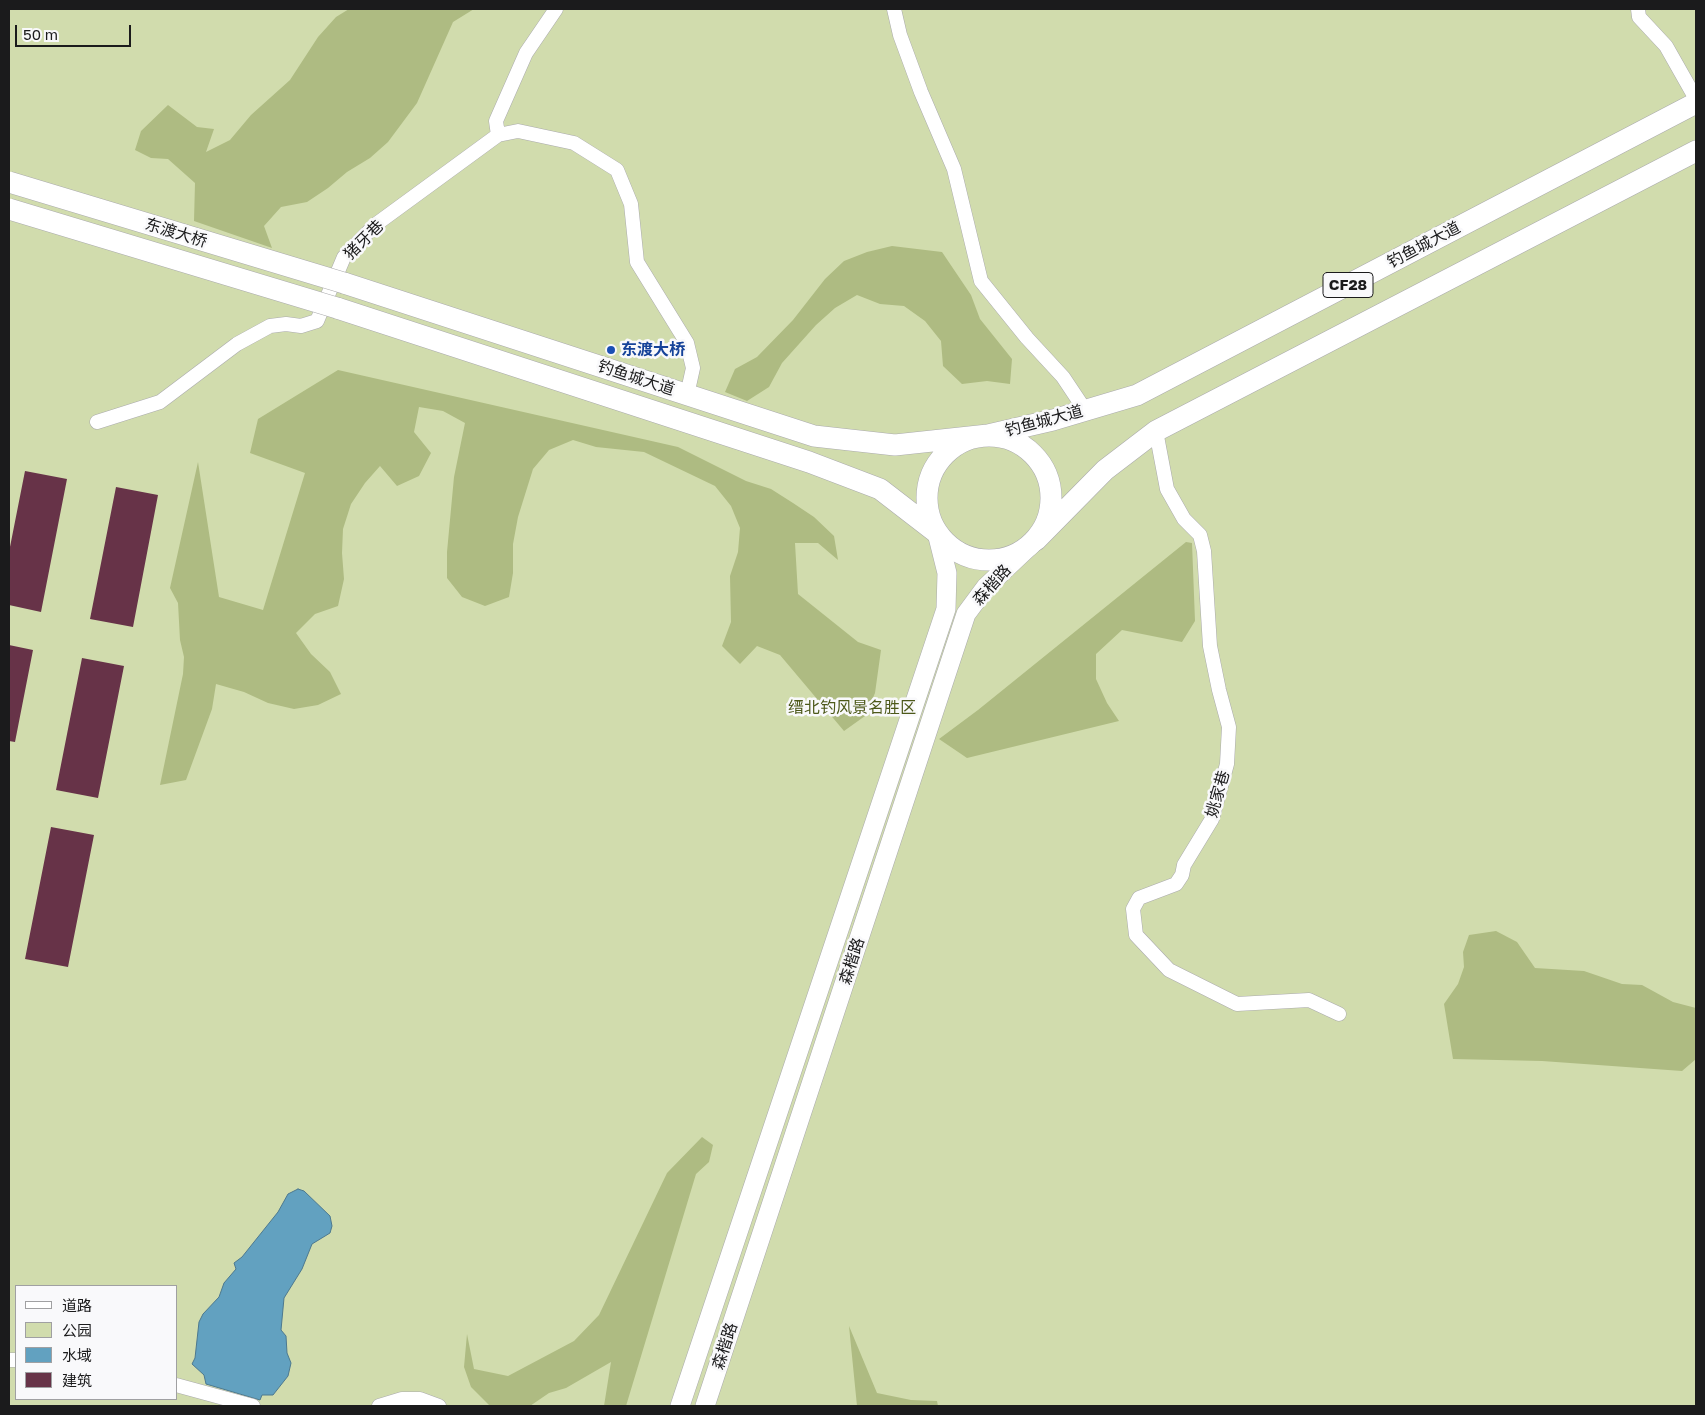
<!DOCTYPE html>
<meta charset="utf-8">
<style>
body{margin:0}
#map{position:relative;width:1705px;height:1415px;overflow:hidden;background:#ebecee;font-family:"Golos Text","Noto Sans SC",sans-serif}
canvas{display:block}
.frame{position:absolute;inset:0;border:10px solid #1b1b1c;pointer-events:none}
.legend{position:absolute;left:15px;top:1285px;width:162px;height:115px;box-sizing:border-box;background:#f9f9fb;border:1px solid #a0a0a2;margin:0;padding:6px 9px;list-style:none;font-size:15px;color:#1b1b1c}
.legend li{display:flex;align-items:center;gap:10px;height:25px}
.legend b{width:25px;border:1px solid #a0a0a2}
.scale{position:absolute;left:15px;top:25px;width:116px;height:22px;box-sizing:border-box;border:2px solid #1b1b1c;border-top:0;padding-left:6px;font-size:15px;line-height:18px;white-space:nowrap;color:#1b1b1c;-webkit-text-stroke:4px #f9f9fb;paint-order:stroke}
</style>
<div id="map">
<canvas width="1705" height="1415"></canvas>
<div class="frame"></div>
<ul class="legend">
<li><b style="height:6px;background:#fff"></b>道路</li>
<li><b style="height:14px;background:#d1dcad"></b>公园</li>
<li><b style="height:14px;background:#62a1c0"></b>水域</li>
<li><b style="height:14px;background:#673348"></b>建筑</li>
</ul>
<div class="scale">50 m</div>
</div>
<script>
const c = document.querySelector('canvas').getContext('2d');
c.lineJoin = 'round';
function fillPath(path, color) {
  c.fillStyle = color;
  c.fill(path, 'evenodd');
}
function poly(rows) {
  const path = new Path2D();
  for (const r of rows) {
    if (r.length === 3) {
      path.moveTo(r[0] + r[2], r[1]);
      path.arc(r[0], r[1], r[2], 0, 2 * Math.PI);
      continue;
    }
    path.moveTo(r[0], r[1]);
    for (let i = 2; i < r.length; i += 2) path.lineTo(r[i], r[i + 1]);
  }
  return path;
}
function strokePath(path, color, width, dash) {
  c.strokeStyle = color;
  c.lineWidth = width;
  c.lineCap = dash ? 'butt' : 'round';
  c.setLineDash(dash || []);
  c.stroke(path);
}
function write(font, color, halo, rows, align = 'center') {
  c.font = font + ' "Golos Text","Noto Sans SC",sans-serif';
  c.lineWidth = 5;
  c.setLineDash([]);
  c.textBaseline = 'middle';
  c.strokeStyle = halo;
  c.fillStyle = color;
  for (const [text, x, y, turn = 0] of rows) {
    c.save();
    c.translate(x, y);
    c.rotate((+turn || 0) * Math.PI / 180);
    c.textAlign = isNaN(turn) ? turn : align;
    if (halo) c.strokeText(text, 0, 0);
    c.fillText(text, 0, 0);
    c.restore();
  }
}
fillPath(poly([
 [9,9,1696,9,1696,1406,9,1406],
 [16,1286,176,1286,176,1399,16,1399]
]), '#d1dcad');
fillPath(poly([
 [349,9,474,9,453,22,417,103,388,142,370,158,347,172,328,188,307,202,281,207,264,226,272,248,194,221,195,183,168,159,151,158,135,150,141,131,168,105,197,127,214,129,206,152,230,140,251,115,290,80,318,37,336,17],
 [892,246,942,252,971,295,980,319,1012,359,1010,384,987,381,962,384,943,366,941,341,925,321,904,306,880,304,857,295,835,308,816,325,782,363,769,387,747,401,725,392,735,369,757,357,793,320,825,279,844,261,867,252],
 [338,370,678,447,746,481,771,489,793,503,814,517,834,536,838,560,818,543,795,543,798,594,858,642,881,650,875,693,865,716,844,731,780,655,757,646,740,664,722,646,731,622,730,576,738,552,740,528,731,506,715,486,644,452,596,447,573,440,549,450,533,469,518,517,513,544,513,573,509,597,485,606,462,597,447,578,447,552,454,477,465,423,443,411,419,407,414,432,431,453,419,476,397,486,380,466,365,483,351,504,343,529,342,553,344,579,338,606,315,614,296,633,311,654,330,672,341,694,318,705,294,709,268,703,244,692,216,684,212,709,186,780,160,785,183,674,184,657,180,640,178,603,170,588,198,462,219,597,263,610,305,473,250,453,258,419],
 [1186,542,1192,543,1195,621,1182,642,1122,630,1096,654,1096,679,1107,703,1119,721,967,758,939,739,978,710],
 [1496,931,1517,942,1535,968,1584,971,1622,984,1642,985,1673,1002,1696,1008,1696,1059,1682,1071,1542,1061,1453,1059,1444,1004,1458,984,1464,967,1463,952,1469,935],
 [702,1137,713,1145,709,1162,696,1174,626,1406,604,1406,611,1362,566,1388,549,1393,530,1406,490,1406,471,1387,464,1367,467,1334,474,1369,508,1376,574,1341,599,1315,667,1173],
 [849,1326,877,1393,911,1400,937,1401,938,1406,857,1406]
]), '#aebb82');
const water = poly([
 [298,1189,304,1191,330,1216,332,1226,330,1233,312,1244,302,1269,284,1298,281,1330,286,1336,287,1353,291,1363,288,1376,273,1395,262,1395,260,1400,206,1384,204,1375,192,1364,195,1358,199,1322,203,1314,219,1297,224,1283,236,1269,234,1263,242,1257,278,1212,288,1194,298,1189]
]);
fillPath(water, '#62a1c0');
strokePath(water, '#4d798f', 1);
fillPath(poly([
 [25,471,67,479,41,612,9,605,9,552],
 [116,487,158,495,133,627,90,619],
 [9,645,33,650,15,742,9,741],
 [82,658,124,666,98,798,56,790],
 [51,827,94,835,68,967,25,959]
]), '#673348');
const minor = poly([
 [894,9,900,35,921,92,954,169,981,281,1027,338,1063,377,1085,410],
 [1638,9,1639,17,1666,46,1696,99],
 [498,135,518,131,574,143,617,170,631,204,637,262,687,343,693,368,687,395],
 [97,422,160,402,237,344,270,326,286,324,301,326,317,321,344,257,375,225,498,135,496,121,526,53,556,9],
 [1156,431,1167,489,1184,519,1200,535,1204,551,1210,646,1219,690,1229,727,1227,764,1212,819,1184,865,1182,875,1176,884,1139,898,1133,909,1136,935,1169,970,1237,1004,1309,1000,1339,1014],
 [9,1360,16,1360],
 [176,1385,253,1406],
 [379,1406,402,1399,420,1399,439,1406]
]);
const secondary = poly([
 [680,1406,946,609,947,573,937,533],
 [705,1406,966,614,986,587,1036,540]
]);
const primary = poly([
 [344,283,814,436,895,445,988,435,1053,420,1137,395,1696,103],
 [337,308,809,462,880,489,937,533],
 [989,498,62],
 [1036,540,1105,470,1156,431,1696,151]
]);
strokePath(minor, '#ababad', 15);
strokePath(secondary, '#ababad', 20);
strokePath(primary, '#ababad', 22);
strokePath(minor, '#fff', 14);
strokePath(secondary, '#fff', 19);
strokePath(primary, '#fff', 21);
const primaryBridge = poly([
 [9,182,344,283],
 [9,209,337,308]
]);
strokePath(primaryBridge, '#ababad', 22, []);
strokePath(primaryBridge, '#fff', 21);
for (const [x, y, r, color] of [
 [611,350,5,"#1a4fb4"]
]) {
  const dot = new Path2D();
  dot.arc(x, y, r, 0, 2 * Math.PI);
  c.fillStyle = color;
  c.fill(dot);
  strokePath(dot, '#f9f9fb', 2);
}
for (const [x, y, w] of [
 [1348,285,50]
]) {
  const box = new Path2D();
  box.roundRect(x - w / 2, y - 12.5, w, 25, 4);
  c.fillStyle = '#f9f9fb';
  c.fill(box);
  strokePath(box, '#1b1b1c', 1);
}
write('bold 15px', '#1b1b1c', null, [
 ["CF28",1348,285]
]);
write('16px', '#1b1b1c', '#f9f9fb', [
 ["东渡大桥",176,233,17],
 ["猪牙巷",364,240,-45],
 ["钓鱼城大道",1424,245,-28],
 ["钓鱼城大道",636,378,18],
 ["钓鱼城大道",1044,421,-15],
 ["森楷路",992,585,-48],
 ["姚家巷",1218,794,-74],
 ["森楷路",852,961,-72],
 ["森楷路",725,1346,-72]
]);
write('bold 16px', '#164399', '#f9f9fb', [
 ["东渡大桥",621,350]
], 'left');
write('16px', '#4d591a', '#f9f9fb', [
 ["缙北钓风景名胜区",852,708]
]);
</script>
